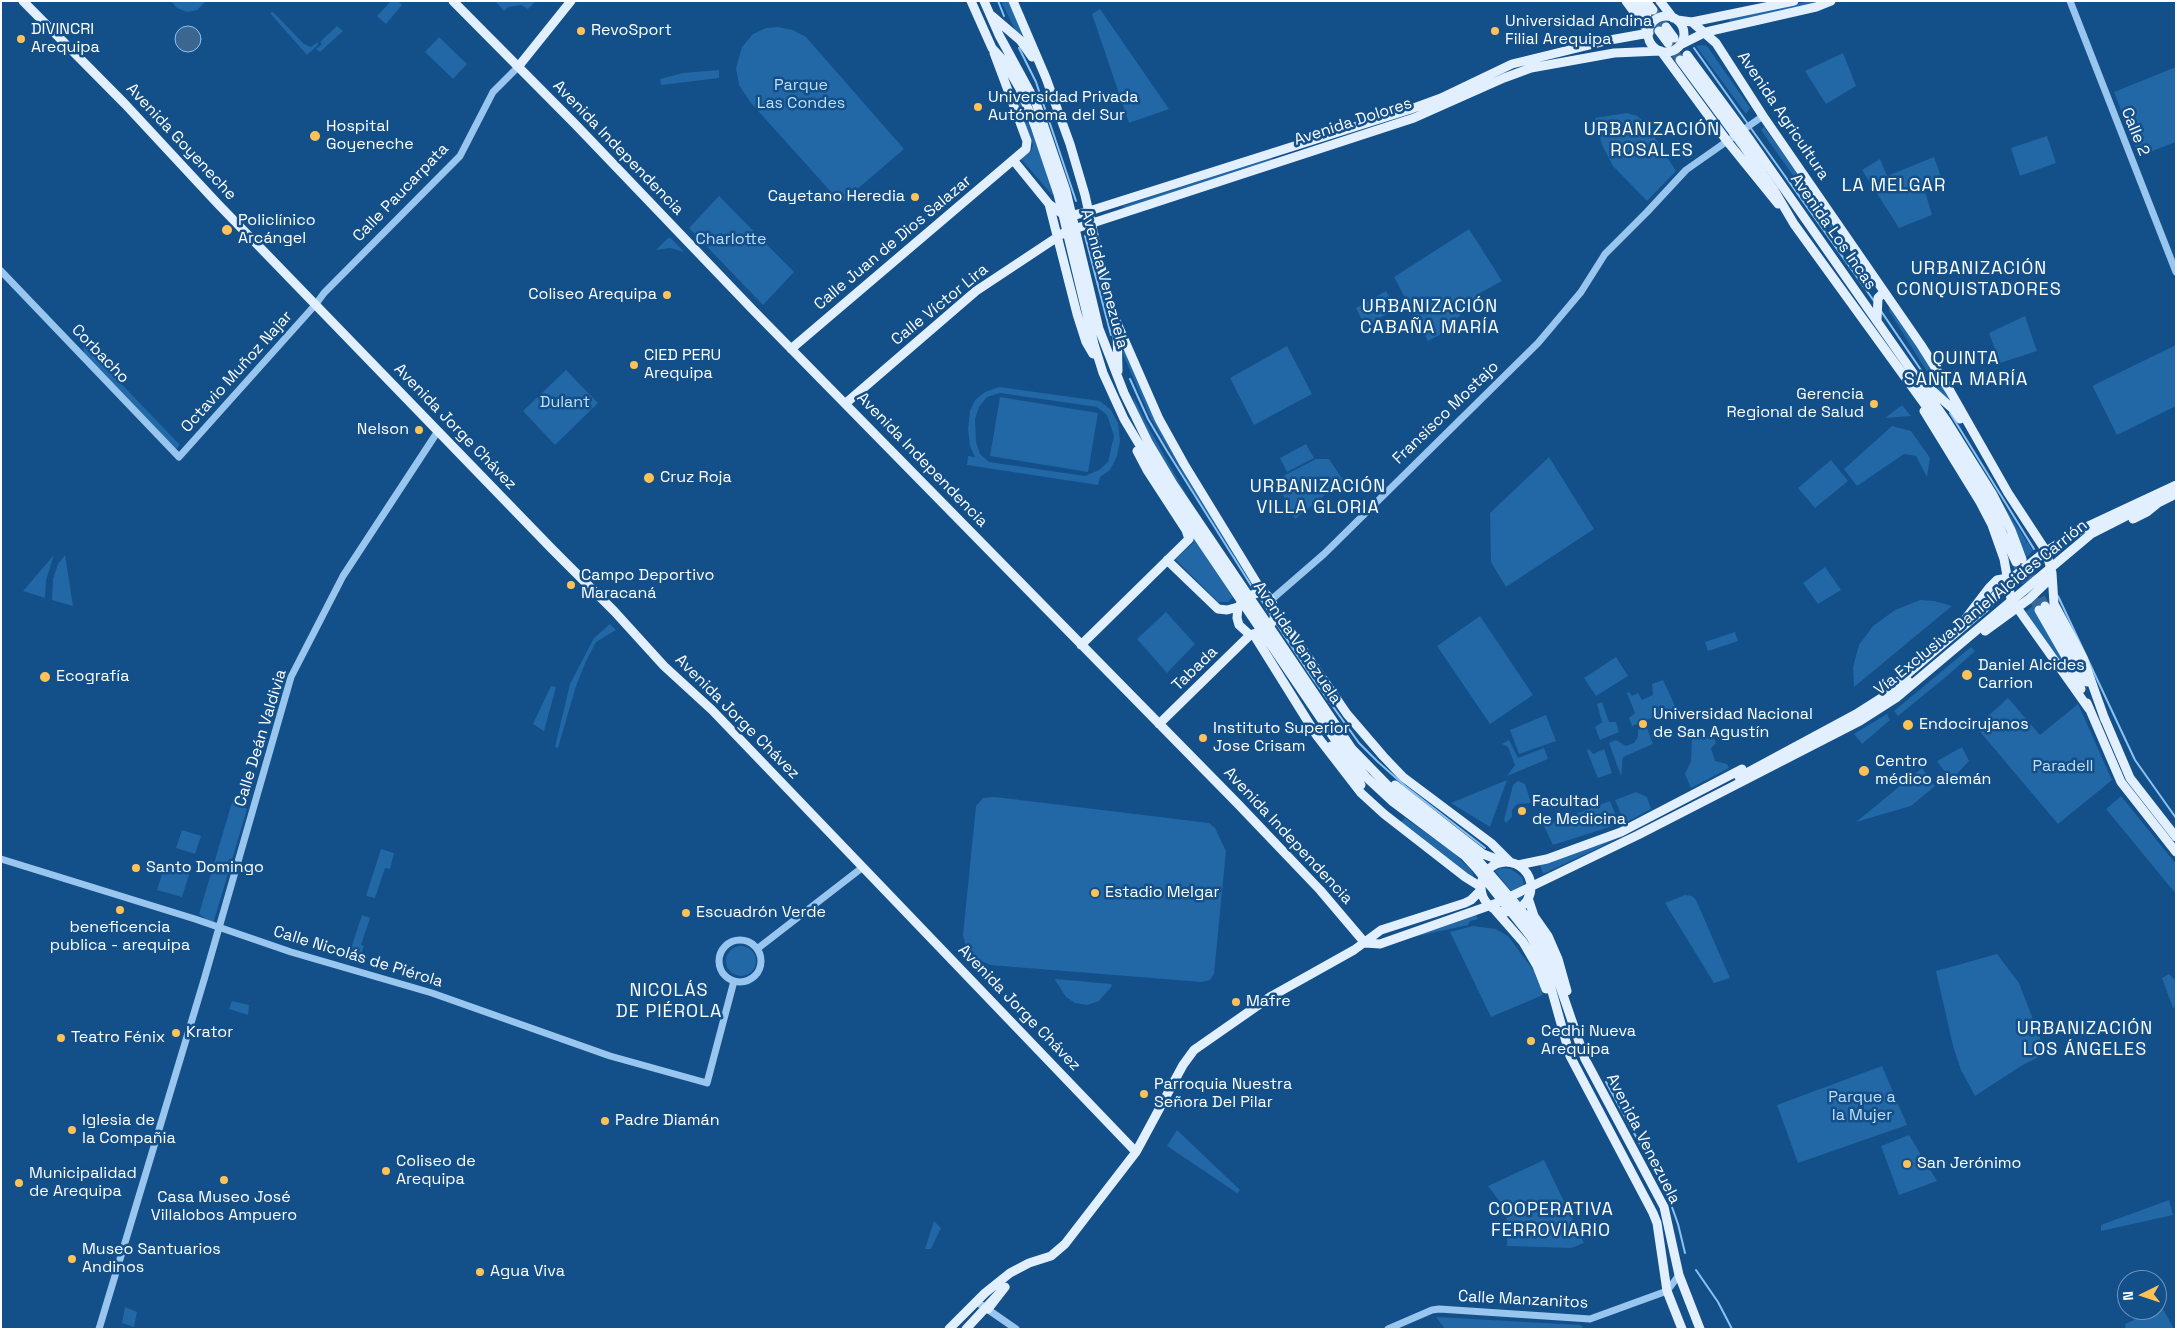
<!DOCTYPE html>
<meta charset="utf-8">
<style>
body{margin:0}
#map{position:relative;width:2177px;height:1330px;overflow:hidden;background:#134f88;font-family:"Space Grotesk",sans-serif}
canvas{display:block}
.frame{position:absolute;inset:0;border:2px solid #fff;pointer-events:none}
.north{position:absolute;left:2117px;top:1270px;width:50px;height:50px;box-sizing:border-box;background:#134f88;border:1px solid #7195b8;border-radius:50%;rotate:266deg;font-size:14px;font-weight:700;line-height:20px;text-align:center;color:#fff}
.north::after{content:'';display:block;margin:auto;width:18px;height:22px;background:#ffc257;clip-path:polygon(50% 0,100% 100%,50% 72%,0 100%)}
</style>
<div id="map">
<canvas width="2177" height="1330"></canvas>
<div class="frame"></div>
<div class="north">N</div>
</div>
<script>
const c = document.querySelector('canvas').getContext('2d');
c.lineJoin = 'round';
function fillPath(path, color) {
  c.fillStyle = color;
  c.fill(path, 'evenodd');
}
function poly(rows) {
  const path = new Path2D();
  for (const r of rows) {
    if (r.length === 3) {
      path.moveTo(r[0] + r[2], r[1]);
      path.arc(r[0], r[1], r[2], 0, 2 * Math.PI);
      continue;
    }
    path.moveTo(r[0], r[1]);
    for (let i = 2; i < r.length; i += 2) path.lineTo(r[i], r[i + 1]);
  }
  return path;
}
function strokePath(path, color, width, dash) {
  c.strokeStyle = color;
  c.lineWidth = width;
  c.lineCap = dash ? 'butt' : 'round';
  c.setLineDash(dash || []);
  c.stroke(path);
}
function write(font, color, halo, rows, align = 'center') {
  c.font = font + ' "Space Grotesk",sans-serif';
  c.lineWidth = 5;
  c.setLineDash([]);
  c.textBaseline = 'middle';
  c.strokeStyle = halo;
  c.fillStyle = color;
  for (const [text, x, y, turn = 0] of rows) {
    c.save();
    c.translate(x, y);
    c.rotate((+turn || 0) * Math.PI / 180);
    c.textAlign = isNaN(turn) ? turn : align;
    if (halo) c.strokeText(text, 0, 0);
    c.fillText(text, 0, 0);
    c.restore();
  }
}
fillPath(poly([
 [171,1,206,1,197,10,187,12,177,8],
 [391,1,398,1,402,5,386,24,377,16],
 [495,1,536,1,528,9,521,5,508,7,504,11],
 [1001,1,1008,1,1022,32,1021,36,1017,34],
 [1809,1,1824,1,1730,23,1729,21,1729,18],
 [1100,9,1169,109,1129,123,1092,14],
 [273,12,304,44,311,47,318,42,318,45,307,55,270,13],
 [337,26,343,31,320,52,316,49,322,44,320,42],
 [778,27,793,30,806,37,904,149,841,203,751,103,739,85,736,68,742,47,753,34,766,28],
 [439,37,467,64,453,79,425,52],
 [1703,45,1707,46,1748,105,1750,108,1746,114,1696,46],
 [1843,53,1856,86,1826,104,1805,71],
 [2176,67,2176,142,2139,156,2114,92],
 [719,70,719,78,661,85,660,79,683,73],
 [1016,91,1036,142,1054,197,1021,159,1031,151,1033,145,1014,92],
 [1627,113,1637,116,1646,123,1676,171,1647,201,1613,166,1602,145,1595,118],
 [1764,127,1837,228,1834,234,1761,130],
 [2047,136,2056,163,2020,176,2011,148],
 [1272,157,1273,163,1125,211,1123,206],
 [1934,157,1943,182,1924,188,1932,215,1899,228,1862,170,1880,159,1887,176],
 [719,196,794,272,763,305,689,228],
 [1469,229,1502,281,1480,293,1445,332,1428,341,1394,277],
 [668,238,671,238,684,252,670,248,656,250],
 [1386,291,1396,309,1365,326,1356,308],
 [1889,305,1956,405,1934,387,1929,380,1931,378,1889,311],
 [2025,316,2037,351,2000,363,1989,333],
 [83,344,180,445,176,449,84,353],
 [2176,345,2176,406,2117,435,2093,387,2094,385],
 [1287,346,1312,394,1254,425,1230,378],
 [1121,350,1127,353,1155,421,1245,572,1193,491,1151,419],
 [566,370,598,403,555,445,523,411],
 [999,387,1100,401,1111,410,1118,423,1120,441,1117,456,1110,470,1100,477,1098,485,967,465,968,456,975,457,970,446,968,429,970,411,975,400,985,392],
 [1000,393,1097,407,1107,415,1114,436,1108,462,1099,470,1085,476,989,462,980,454,976,442,975,419,979,407,987,397],
 [1133,396,1150,430,1194,508,1158,452,1135,406],
 [1000,397,1098,413,1088,472,990,456],
 [1902,405,1911,416,1885,418],
 [1892,426,1911,431,1930,458,1927,477,1916,456,1904,454,1857,486,1844,469],
 [1306,444,1314,458,1287,472,1280,458],
 [1549,457,1594,529,1506,587,1491,562,1490,513],
 [1316,459,1329,459,1343,480,1295,519,1278,485,1285,475],
 [1831,460,1848,481,1815,508,1798,488],
 [1992,486,2027,542,2025,544,2028,542,2033,551,2027,557],
 [1194,538,1233,597,1228,602,1218,602,1175,559,1193,543],
 [54,555,46,580,45,598,23,591],
 [65,555,73,606,52,600,53,579,58,564],
 [1825,567,1841,590,1818,604,1803,583],
 [1920,600,1934,601,1952,606,1854,687,1853,667,1859,645,1873,626,1895,610],
 [2033,606,2060,651,2072,679,2025,612],
 [1166,612,1195,644,1167,673,1137,639],
 [1480,616,1533,695,1490,724,1437,646],
 [610,624,616,630,596,642,586,661,576,686,558,748,555,747,570,684,594,638],
 [1735,632,1738,641,1708,651,1705,642],
 [1971,647,1975,651,1947,676,1898,716,1894,711],
 [1616,657,1628,676,1596,696,1584,678],
 [1663,680,1676,708,1632,726,1629,718,1635,713,1627,693,1629,692,1632,696,1638,693,1642,700,1653,695,1652,684],
 [551,686,556,687,544,731,533,724],
 [2008,698,2040,735,2078,704,2112,780,2058,824,1976,727],
 [1602,702,1609,722,1616,722,1619,732,1600,740,1595,727,1602,722,1597,704],
 [1887,714,1890,720,1862,744,1854,734],
 [1546,715,1556,741,1519,754,1510,730],
 [1646,726,1653,744,1623,757,1621,776,1609,743,1616,740,1626,746,1634,743,1638,737,1638,730],
 [1705,731,1708,737,1713,736,1716,743,1711,748,1715,761,1727,764,1729,768,1691,788,1685,774,1691,761,1692,737],
 [1509,740,1518,758,1544,748,1548,759,1507,776,1515,765,1508,747,1502,744],
 [1962,747,1969,761,1951,780,1937,761],
 [1589,749,1593,754,1604,749,1612,773,1598,778,1587,751],
 [1922,768,1935,786,1911,806,1856,822],
 [1507,780,1490,827,1451,803],
 [1518,781,1525,784,1531,803,1517,804,1512,810,1512,817,1506,823,1504,820,1513,785],
 [1636,792,1647,797,1651,809,1625,823,1615,800],
 [2121,796,2176,864,2176,894,2106,809],
 [995,797,1209,823,1215,828,1226,851,1214,974,1210,980,1201,982,990,965,975,958,966,947,963,935,976,806,983,798],
 [233,799,247,809,213,924,199,914],
 [1610,801,1619,824,1553,845,1544,826],
 [1405,818,1453,852,1472,871,1474,877,1462,870,1401,822],
 [182,830,201,836,195,854,176,848],
 [1622,836,1594,850,1543,874,1540,865],
 [381,849,394,853,390,869,385,868,375,898,366,896],
 [165,864,190,872,182,897,157,890],
 [1501,868,1511,869,1522,877,1525,889,1520,902,1495,871],
 [1685,895,1692,896,1696,900,1730,978,1714,983,1665,903],
 [1476,913,1478,919,1470,921,1468,925,1404,939],
 [362,915,370,918,361,945,364,946,358,964,347,961],
 [1473,926,1496,929,1508,936,1534,971,1543,995,1491,1017,1450,932],
 [741,961,15],
 [1997,954,2019,983,2046,1053,2021,1066,1975,1096,1961,1070,1953,1046,1936,971],
 [2169,974,2176,981,2176,1006,2173,1008,2162,978],
 [1056,979,1111,984,1112,986,1099,1001,1087,1005,1075,1003,1066,997,1055,980],
 [232,1001,249,1005,248,1015,229,1009],
 [1882,1066,1907,1125,1798,1163,1777,1105],
 [1177,1130,1240,1190,1237,1193,1167,1146],
 [1909,1135,1937,1181,1899,1195,1881,1146],
 [1544,1160,1584,1243,1571,1248,1507,1246,1508,1225,1504,1207,1488,1186],
 [2169,1200,2173,1215,2101,1231,2101,1225],
 [934,1221,941,1228,931,1249,925,1249],
 [2157,1298,2174,1329,2126,1329,2125,1324,2134,1320,2130,1310,2157,1310],
 [125,1307,137,1312,134,1327,122,1323],
 [1436,1317,1581,1325,1583,1329,1445,1329]
]), '#2267a6');
const water = poly([
 [188,39,13]
]);
fillPath(water, '#3a6690');
strokePath(water, '#8ac2f3', 1);
strokePath(poly([
 [998,1,1004,16],
 [1019,48,1036,82,1076,201],
 [1694,48,1748,124],
 [1750,127,1874,301],
 [1085,236,1111,335],
 [1881,311,1925,376],
 [1130,379,1148,419,1167,451,1254,590],
 [1950,413,2034,549],
 [2058,596,2135,760,2176,818],
 [1260,598,1271,615],
 [1276,623,1311,676,1359,743,1377,761,1405,786,1485,848],
 [1606,1082,1667,1193,1678,1224,1685,1253],
 [1696,1270,1718,1302,1732,1329]
]), '#8ac2f3', 2);
strokePath(poly([
 [1653,10,1666,27],
 [1647,14,1659,31],
 [1668,43,1680,60],
 [2023,561,2045,606],
 [2016,562,2039,610]
]), '#36699a', 9, [9, 4.5]);
strokePath(poly([
 [2070,1,2176,272],
 [1,271,179,457,316,304,324,293,460,156,493,92,518,67],
 [1271,600,1324,554,1538,343,1581,292,1605,254,1647,212,1686,170,1763,116],
 [1,859,195,919,291,952,432,993,610,1056,707,1083,734,981],
 [740,961,21],
 [757,949,863,867],
 [977,1302,1016,1329],
 [99,1329,204,980,291,677,343,576,438,431],
 [1388,1329,1432,1310,1439,1309,1590,1319,1667,1291,1679,1275]
]), '#99c6ef', 7);
strokePath(poly([
 [23,1,125,104,217,203,552,549,614,611,664,666,712,710,1136,1152],
 [453,1,575,124,753,310,1237,803,1320,890,1365,943],
 [971,1,992,48,1003,60,1020,89,1035,126,1058,194,1094,344,1103,373,1124,419,1169,494,1340,747,1366,777,1393,802,1465,856,1477,869,1531,937,1542,959,1548,977,1570,1056,1653,1213,1657,1223,1667,1291,1682,1329],
 [984,1,999,35,1036,103,1066,191,1099,329,1124,393,1148,442,1173,484,1352,749,1394,792,1471,852,1525,915,1538,933,1549,954,1585,1059,1664,1207,1679,1275,1700,1329],
 [1013,1,1046,78,1070,144,1085,195,1110,307,1159,419,1184,464,1258,585,1271,600,1275,609,1274,619,1268,629,1250,635,1239,625,1237,618,1238,607,1248,596,1258,593,1267,596],
 [1626,1,1649,32],
 [1636,1,1647,14],
 [1646,1,1653,10],
 [1660,1,1673,18],
 [992,16,1020,40,1032,57],
 [1666,34,18],
 [1677,20,1692,22,1794,1],
 [1692,22,1716,43,1763,116,1921,345,1950,391,2008,493,2046,551,2052,573,2054,604,2083,658,2105,720],
 [1666,27,1674,38],
 [1659,31,1668,43],
 [1682,44,1706,32,1816,7,1831,1],
 [1661,51,1727,141,1778,204],
 [1687,55,1750,140,1946,420,1993,495,2011,530,2022,559],
 [1680,60,1742,144,1774,190,1794,224,1939,424,1987,501,2016,562],
 [518,67,571,1],
 [1014,161,1049,204,1077,314,1086,342,1093,354],
 [1049,204,1061,213,1074,215,1083,213,1411,109,1441,98,1512,64,1610,40,1649,33],
 [1877,320,1878,298,1884,292],
 [1117,327,1118,371],
 [791,349,1026,149,1027,141,994,53],
 [1925,384,1954,410,1960,419],
 [846,403,976,291,1065,232,1414,118,1504,78,1531,68,1614,53,1660,51],
 [1924,411,1980,502,1992,525,2004,559,2011,599,2089,709],
 [2140,505,2155,495],
 [2133,519,2147,512,2158,503,2176,494],
 [1167,560,1218,609,1227,610,1238,607],
 [2045,606,2075,657,2087,682],
 [1275,609,1347,714,1383,756,1403,777,1491,843,1510,862],
 [2039,610,2070,664,2081,689],
 [1960,626,1989,588,1997,580,2002,579,2007,582],
 [1985,631,2029,599,2052,577],
 [1254,635,1317,736,1361,793,1384,814,1465,877,1481,887],
 [1081,645,1189,539,1186,530,1147,470,1137,451],
 [1899,681,1986,607,2007,582,2046,551,2086,527,2176,485],
 [2087,703,2121,782,2176,852],
 [2104,717,2130,778,2176,837],
 [1159,724,1250,635],
 [1331,746,1361,785],
 [1739,777,1856,714,1908,681],
 [1395,785,1483,854,1504,862],
 [1506,887,25],
 [1518,865,1547,859,1621,832,1742,769],
 [1528,898,1534,916,1548,936,1558,959,1567,991],
 [1495,910,1523,942,1537,966,1546,989],
 [1365,943,1380,944,1497,903,1638,835,1860,721,1896,698,2091,534,2146,506,2158,503],
 [949,1329,985,1293,1010,1273,1029,1263,1051,1256,1065,1244,1136,1152,1183,1065,1194,1050,1270,997,1354,950,1381,930,1465,903,1471,900,1481,890],
 [966,1329,1005,1287,988,1309]
]), '#e1efff', 9);
for (const [x, y, r, color] of [
 [581,31,5,"#ffc257"],
 [1495,31,5,"#ffc257"],
 [21,39,5,"#ffc257"],
 [978,107,5,"#ffc257"],
 [315,136,6,"#ffc257"],
 [915,197,5,"#ffc257"],
 [227,230,6,"#ffc257"],
 [667,295,5,"#ffc257"],
 [634,365,5,"#ffc257"],
 [1874,404,5,"#ffc257"],
 [419,430,5,"#ffc257"],
 [649,478,6,"#ffc257"],
 [571,585,5,"#ffc257"],
 [1967,675,6,"#ffc257"],
 [45,677,6,"#ffc257"],
 [1643,724,5,"#ffc257"],
 [1908,725,6,"#ffc257"],
 [1203,738,5,"#ffc257"],
 [1864,771,6,"#ffc257"],
 [1522,811,5,"#ffc257"],
 [136,868,5,"#ffc257"],
 [1095,893,5,"#ffc257"],
 [120,910,5,"#ffc257"],
 [686,913,5,"#ffc257"],
 [1236,1002,5,"#ffc257"],
 [176,1033,5,"#ffc257"],
 [61,1038,5,"#ffc257"],
 [1531,1041,5,"#ffc257"],
 [1144,1094,5,"#ffc257"],
 [605,1121,5,"#ffc257"],
 [72,1130,5,"#ffc257"],
 [1907,1164,5,"#ffc257"],
 [386,1171,5,"#ffc257"],
 [224,1180,5,"#ffc257"],
 [19,1183,5,"#ffc257"],
 [72,1259,5,"#ffc257"],
 [480,1272,5,"#ffc257"]
]) {
  const dot = new Path2D();
  dot.arc(x, y, r, 0, 2 * Math.PI);
  c.fillStyle = color;
  c.fill(dot);
  strokePath(dot, '#134f88', 2);
}
write('16px', '#fff', '#134f88', [
 ["Universidad Andina",1505,22],
 ["Filial Arequipa",1505,40],
 ["DIVINCRI",31,30],
 ["Arequipa",31,48],
 ["RevoSport",591,31],
 ["Universidad Privada",988,98],
 ["Autónoma del Sur",988,116],
 ["Hospital",326,127],
 ["Goyeneche",326,145],
 ["Cayetano Heredia",905,197,"right"],
 ["Policlínico",238,221],
 ["Arcángel",238,239],
 ["Coliseo Arequipa",657,295,"right"],
 ["CIED PERU",644,356],
 ["Arequipa",644,374],
 ["Gerencia",1864,395,"right"],
 ["Regional de Salud",1864,413,"right"],
 ["Nelson",409,430,"right"],
 ["Cruz Roja",660,478],
 ["Campo Deportivo",581,576],
 ["Maracaná",581,594],
 ["Daniel Alcides",1978,666],
 ["Carrion",1978,684],
 ["Ecografía",56,677],
 ["Universidad Nacional",1653,715],
 ["de San Agustín",1653,733],
 ["Endocirujanos",1919,725],
 ["Instituto Superior",1213,729],
 ["Jose Crisam",1213,747],
 ["Centro",1875,762],
 ["médico alemán",1875,780],
 ["Facultad",1532,802],
 ["de Medicina",1532,820],
 ["Santo Domingo",146,868],
 ["Estadio Melgar",1105,893],
 ["Escuadrón Verde",696,913],
 ["beneficencia",120,928,"center"],
 ["publica - arequipa",120,946,"center"],
 ["Mafre",1246,1002],
 ["Cedhi Nueva",1541,1032],
 ["Arequipa",1541,1050],
 ["Krator",186,1033],
 ["Teatro Fénix",71,1038],
 ["Parroquia Nuestra",1154,1085],
 ["Señora Del Pilar",1154,1103],
 ["Iglesia de",82,1121],
 ["la Compañia",82,1139],
 ["Padre Diamán",615,1121],
 ["Coliseo de",396,1162],
 ["Arequipa",396,1180],
 ["San Jerónimo",1917,1164],
 ["Municipalidad",29,1174],
 ["de Arequipa",29,1192],
 ["Casa Museo José",224,1198,"center"],
 ["Villalobos Ampuero",224,1216,"center"],
 ["Museo Santuarios",82,1250],
 ["Andinos",82,1268],
 ["Agua Viva",490,1272]
], 'left');
write('16px', '#bfdffb', '#134f88', [
 ["Parque",801,86],
 ["Las Condes",801,104],
 ["Charlotte",731,240],
 ["Dulant",565,403],
 ["Paradell",2063,767],
 ["Parque a",1862,1098],
 ["la Mujer",1862,1116]
]);
write('16px', '#fff', '#134f88', [
 ["Avenida Agricultura",1783,116,56],
 ["Avenida Dolores",1353,122,-18],
 ["Calle 2",2135,132,68],
 ["Avenida Goyeneche",181,142,47],
 ["Avenida Independencia",618,148,46],
 ["Calle Paucarpata",401,193,-46],
 ["Avenida Los Incas",1833,232,55],
 ["Calle Juan de Dios Salazar",893,243,-40],
 ["Avenida Venezuela",1104,279,75],
 ["Calle Víctor Lira",940,305,-39],
 ["Corbacho",100,354,46],
 ["Octavio Muñoz Najar",237,372,-48],
 ["Fransisco Mostajo",1446,413,-44],
 ["Avenida Jorge Chávez",455,427,46],
 ["Avenida Independencia",922,460,46],
 ["Vía Exclusiva Daniel Alcides Carrión",1981,608,-39],
 ["Avenida Venezuela",1297,643,56],
 ["Tabada",1195,669,-44],
 ["Avenida Jorge Chávez",737,717,45],
 ["Calle Deán Valdivia",261,738,-73],
 ["Avenida Independencia",1288,836,47],
 ["Calle Nicolás de Piérola",358,957,17],
 ["Avenida Jorge Chávez",1019,1008,46],
 ["Avenida Venezuela",1643,1139,63],
 ["Calle Manzanitos",1523,1300,3]
]);
c.letterSpacing = '1px';
write('18px', '#fff', '#134f88', [
 ["URBANIZACIÓN",1652,130],
 ["ROSALES",1652,151],
 ["LA MELGAR",1894,186],
 ["URBANIZACIÓN",1979,269],
 ["CONQUISTADORES",1979,290],
 ["URBANIZACIÓN",1430,307],
 ["CABAÑA MARÍA",1430,328],
 ["QUINTA",1966,359],
 ["SANTA MARÍA",1966,380],
 ["URBANIZACIÓN",1318,487],
 ["VILLA GLORIA",1318,508],
 ["NICOLÁS",669,991],
 ["DE PIÉROLA",669,1012],
 ["URBANIZACIÓN",2085,1029],
 ["LOS ÁNGELES",2085,1050],
 ["COOPERATIVA",1551,1210],
 ["FERROVIARIO",1551,1231]
]);
c.letterSpacing = '0px';
</script>
